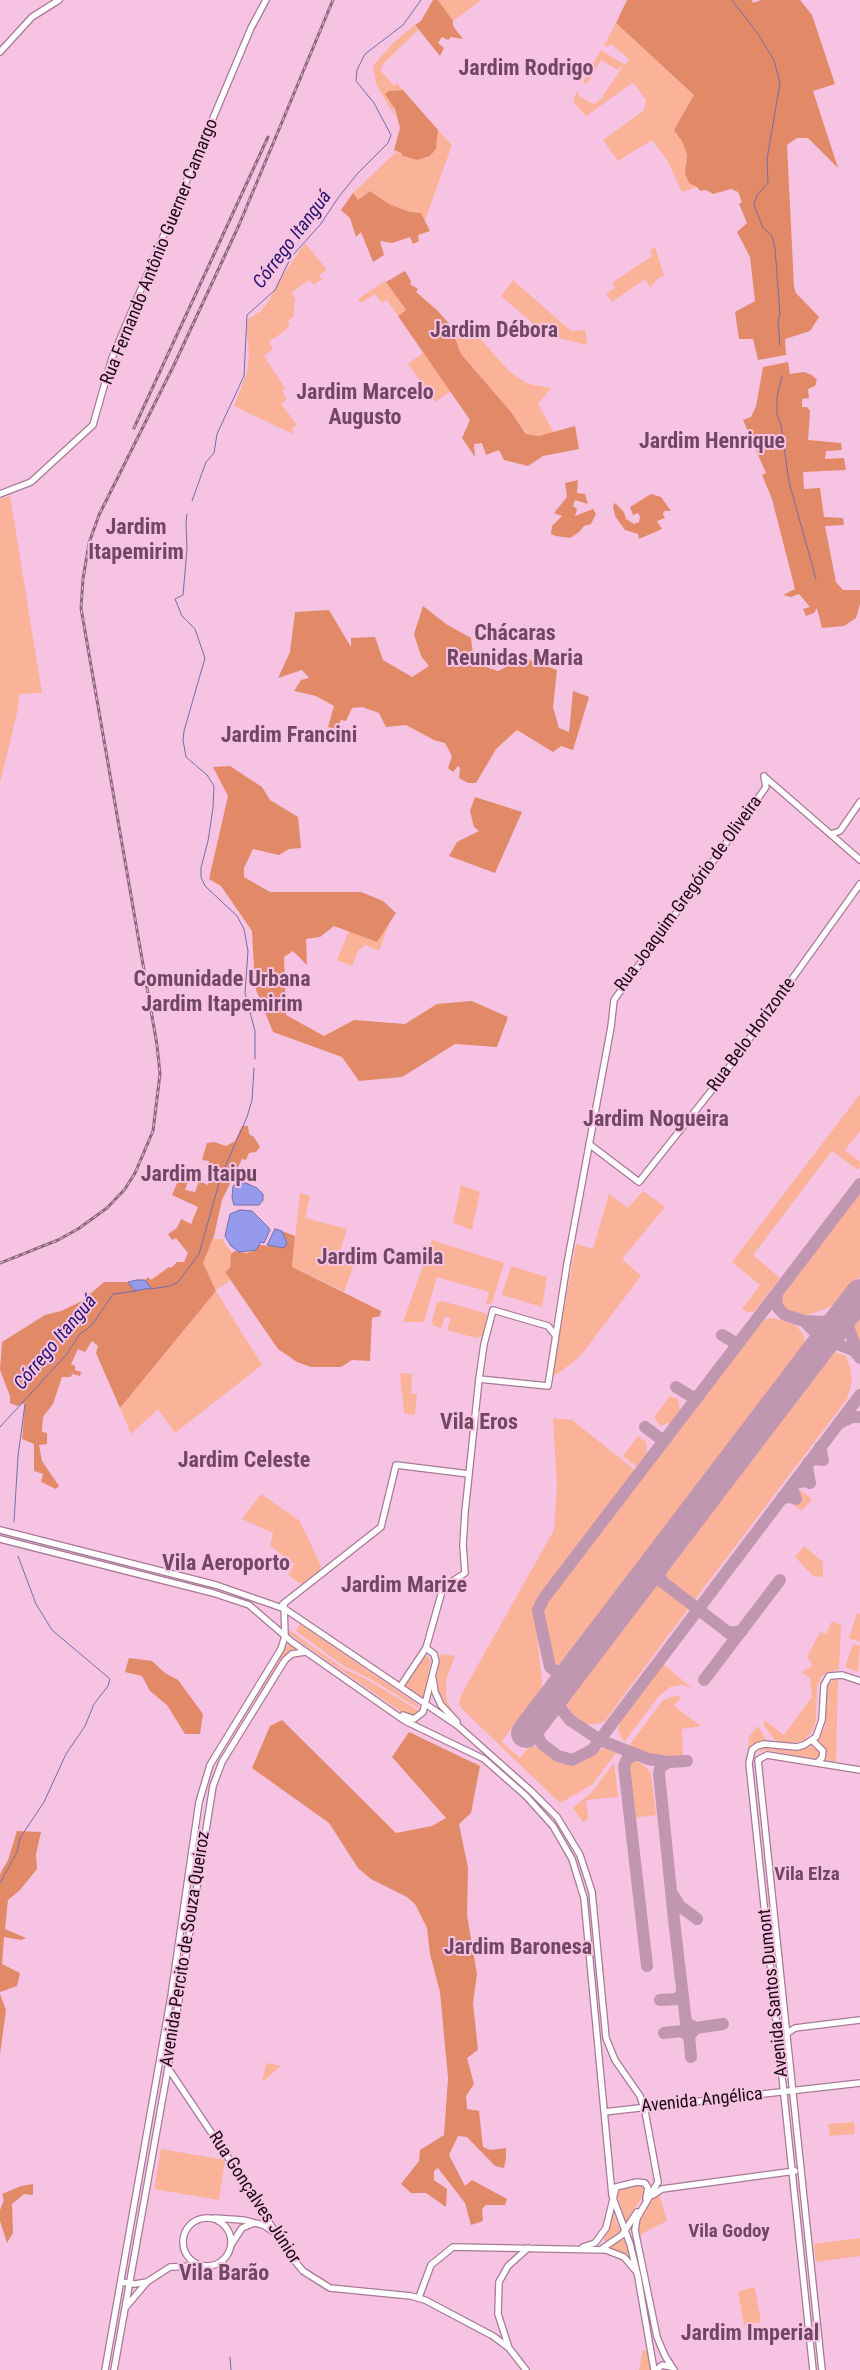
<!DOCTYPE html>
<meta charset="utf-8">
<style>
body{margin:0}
canvas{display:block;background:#f6c3e2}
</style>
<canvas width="860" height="2370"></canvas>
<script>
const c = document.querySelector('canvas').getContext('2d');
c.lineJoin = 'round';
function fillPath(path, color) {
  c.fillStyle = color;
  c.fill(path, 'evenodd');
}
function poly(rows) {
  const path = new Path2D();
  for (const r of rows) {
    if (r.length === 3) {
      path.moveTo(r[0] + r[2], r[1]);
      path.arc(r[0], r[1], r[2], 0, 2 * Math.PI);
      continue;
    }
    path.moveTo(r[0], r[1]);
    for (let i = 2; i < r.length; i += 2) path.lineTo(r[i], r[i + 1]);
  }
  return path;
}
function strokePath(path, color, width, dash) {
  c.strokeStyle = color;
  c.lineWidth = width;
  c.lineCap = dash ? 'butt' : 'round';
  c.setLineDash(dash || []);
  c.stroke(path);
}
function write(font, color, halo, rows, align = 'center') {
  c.font = font + ' "Roboto Condensed",sans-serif';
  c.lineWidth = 4;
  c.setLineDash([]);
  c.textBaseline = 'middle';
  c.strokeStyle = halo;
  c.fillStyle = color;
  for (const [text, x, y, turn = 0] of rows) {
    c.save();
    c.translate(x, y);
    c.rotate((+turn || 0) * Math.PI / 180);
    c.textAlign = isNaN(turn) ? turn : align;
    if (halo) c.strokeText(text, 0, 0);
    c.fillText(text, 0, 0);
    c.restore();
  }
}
fillPath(poly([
 [438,0,481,0,453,21],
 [616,23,694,95,674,130,683,143,687,155,685,162,697,187,682,192,667,160,652,140,618,161,603,140,644,110,646,100,635,85,632,83,586,116,573,102,577,91,580,97,594,104,604,97,603,95,622,68,620,66,618,70,601,60,587,84,583,82,601,50,625,65,629,59,611,44,607,47,604,46],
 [415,25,418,30,382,65,383,67,380,70,394,86,397,83,403,90,389,91,396,118,376,84,373,66,393,43],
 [438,130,452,145,425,220,421,213,410,212,389,204,370,191,358,200,353,193,396,152,417,160,430,156,436,149],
 [305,243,327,270,319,275,322,279,314,285,309,280,291,293,296,299,294,301,294,316,288,321,290,323,286,330,269,342,273,349,264,356,285,388,282,391,287,399,281,404,297,425,292,428,293,434,234,406,247,372,249,354,246,328,248,319,261,311,270,299,278,282],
 [655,247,664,276,657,279,650,288,645,279,612,302,606,294,615,288,612,283,652,256,650,250],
 [513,280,571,331,585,330,587,345,546,335,501,296],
 [385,281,406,310,398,316,387,300,382,303,375,294,361,303,358,299],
 [465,322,510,372,529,384,551,388,538,404,554,433,539,436,527,434,511,412,461,354,453,333],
 [424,352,451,391,435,402,408,364],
 [10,496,42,693,19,694,18,709,0,783,0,499],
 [358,909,390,921,379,951,365,945,358,951,352,966,337,960],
 [860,1094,860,1131,845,1150,860,1162,860,1167,858,1170,832,1151,753,1255,780,1278,754,1312,747,1312,742,1309,760,1285,732,1262],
 [461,1185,480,1192,472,1230,453,1223],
 [643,1191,665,1207,622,1259,641,1276,585,1350,575,1361,554,1376,552,1374,576,1244,593,1249,609,1194,628,1208],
 [300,1193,310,1196,305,1218,347,1229,339,1255,355,1261,344,1292,292,1267],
 [860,1193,860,1276,843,1299,828,1308,804,1316,785,1311,780,1306,780,1295],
 [213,1239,222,1239,232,1253,230,1269,231,1280,216,1290,203,1263],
 [432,1240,504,1263,493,1300,491,1303,486,1305,489,1292,437,1277,424,1322,403,1322],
 [511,1266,547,1277,542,1307,502,1295],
 [216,1291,262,1365,175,1433,158,1409,131,1434,120,1408],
 [442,1301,485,1313,487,1317,483,1335,476,1338,447,1330,451,1318,445,1317,441,1328,433,1325,432,1321,437,1303],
 [860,1308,860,1351,851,1325],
 [773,1318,796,1325,804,1336,805,1348,566,1662,561,1665,551,1661,543,1612,547,1602,757,1326,766,1319],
 [834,1352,846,1356,850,1367,852,1381,847,1399,702,1590,610,1714,605,1721,597,1724,585,1724,577,1718,570,1711,567,1703,567,1694,571,1688,821,1358],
 [400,1373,412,1374,411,1394,417,1394,415,1415,404,1413],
 [670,1396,678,1399,680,1410,670,1424,668,1423,660,1426,654,1417],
 [553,1418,572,1420,635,1470,534,1604,542,1681,541,1691,501,1742,520,1758,531,1744,561,1764,579,1763,604,1748,616,1753,592,1785,560,1803,462,1709,459,1703,461,1695,554,1530,557,1488],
 [638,1436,646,1442,647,1453,637,1467,623,1456],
 [799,1489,812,1499,802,1511,788,1501],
 [261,1494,300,1521,321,1566,319,1571,303,1583,299,1583,288,1574,295,1564,270,1546,273,1533,242,1519],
 [804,1546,823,1562,823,1577,813,1576,795,1557],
 [857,1613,860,1614,860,1642,849,1638],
 [832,1621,841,1625,839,1669,826,1673,821,1677,817,1686,816,1720,812,1732,804,1740,798,1742,787,1743,775,1740,764,1726,764,1720,784,1735,812,1697,810,1678,801,1672,811,1667,812,1664,807,1657,820,1632,826,1634],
 [300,1624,417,1704,419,1709,369,1678,345,1667,296,1631],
 [288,1629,344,1669,368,1680,419,1711,418,1713,416,1716,407,1716,289,1634],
 [289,1642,297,1648,284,1657,250,1711,288,1647,248,1711],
 [853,1644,860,1646,858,1672,845,1667],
 [441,1654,455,1656,446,1680,446,1695,448,1704,458,1716,444,1703,438,1691,437,1673],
 [426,1655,431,1660,423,1698,404,1686],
 [663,1664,692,1688,682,1685,670,1687,659,1696,624,1742,618,1730,621,1718],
 [835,1678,838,1679,836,1762,826,1760,827,1754,818,1741,825,1727,828,1686],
 [675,1696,681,1697,674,1706,701,1726,682,1729,683,1756,657,1758,628,1747,663,1700],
 [758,1726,768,1744,755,1744,748,1748,749,1737],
 [814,1745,821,1752,817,1759,764,1750,759,1753,761,1748,798,1751],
 [635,1760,646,1767,651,1774,656,1815,632,1818,627,1765],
 [614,1763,618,1797,586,1800,588,1819,583,1822,573,1808,592,1792],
 [268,2063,281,2066,262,2082,266,2064],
 [854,2122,855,2134,830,2136,828,2124],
 [161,2149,225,2160,219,2200,154,2189],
 [642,2186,646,2193,633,2210,626,2225,617,2192,627,2187],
 [659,2194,667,2221,643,2233,641,2237,638,2231,639,2222,652,2200],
 [613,2213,627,2247,630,2257,615,2251,604,2240],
 [860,2238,860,2256,816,2262,814,2244],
 [753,2287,755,2289,761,2322,744,2325,738,2292],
 [643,2350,649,2352,650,2370,639,2370]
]), '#fab399');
fillPath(poly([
 [433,0,438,0,453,21,453,26,463,39,451,37,448,40,442,37,438,43,444,48,440,56,415,25,421,21],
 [627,0,752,0,753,3,761,0,800,0,812,15,835,84,813,91,838,168,808,138,797,138,787,145,794,287,796,293,819,317,810,331,785,339,786,355,758,360,753,339,739,339,735,312,755,301,750,257,737,232,747,223,739,204,742,202,738,192,731,189,713,194,706,190,700,191,697,187,689,183,685,173,687,155,683,143,674,130,694,95,616,23],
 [403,90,438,130,436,149,430,156,417,160,403,156,401,153,394,150,400,128,395,109,385,94,389,91],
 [370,191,389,204,410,212,421,213,430,231,418,235,419,241,413,244,410,237,392,243,380,241,384,255,373,262,361,232,356,237,350,218,341,210,353,193,358,200],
 [405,271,411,281,410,284,418,289,416,292,438,311,450,325,461,354,511,412,526,434,539,436,575,426,579,449,543,456,528,466,504,460,499,450,486,455,482,443,474,444,475,457,462,438,470,420,398,316,406,310,386,282],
 [788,362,790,374,804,372,812,375,817,380,815,386,808,389,809,398,802,399,802,407,807,407,810,411,808,440,841,443,842,450,826,451,825,459,844,458,846,470,803,472,804,489,820,488,824,517,843,518,844,525,825,526,836,582,843,590,860,590,860,604,856,618,844,626,822,628,817,608,814,613,806,616,803,609,810,607,799,594,791,597,783,595,795,589,772,499,762,475,766,473,743,420,751,417,756,406,763,367],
 [578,480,577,493,585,494,588,504,575,500,573,506,577,509,575,516,593,509,596,514,591,524,584,526,579,532,570,538,556,536,551,534,552,526,562,516,554,513,567,497,565,483],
 [651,494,661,497,671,511,664,511,663,514,665,518,657,521,662,529,639,539,638,534,625,530,615,516,613,506,615,503,624,512,626,519,634,524,639,522,640,517,638,513,633,515,630,507],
 [423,606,446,624,471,638,474,663,498,671,524,658,557,670,553,707,559,728,569,732,573,691,589,697,573,750,561,746,553,752,517,730,496,749,476,783,468,783,459,778,460,768,458,766,453,772,448,768,452,756,445,743,434,740,406,725,386,727,379,713,362,707,352,708,346,721,341,720,337,729,328,727,334,706,316,696,294,691,301,680,309,678,302,670,278,678,290,652,295,612,329,610,351,647,351,638,375,637,383,660,412,677,429,666,421,656,414,634],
 [230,766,262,787,270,800,298,817,301,848,289,849,279,855,253,849,244,868,244,877,270,892,361,892,383,901,396,913,377,942,334,926,320,937,306,939,307,965,293,951,284,957,286,1015,324,1036,354,1020,405,1024,437,1004,472,1001,508,1017,497,1047,455,1044,402,1077,359,1081,342,1057,273,1032,255,987,252,931,221,886,209,879,228,796,213,767],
 [475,797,522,812,495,873,449,856,457,842,479,831,474,827,470,811],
 [242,1126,248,1126,249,1134,254,1137,260,1147,256,1152,249,1153,246,1160,242,1159,222,1200,214,1236,203,1263,216,1291,120,1408,96,1353,98,1346,92,1341,85,1352,78,1349,71,1364,75,1366,75,1370,81,1372,80,1376,72,1374,71,1377,62,1377,53,1404,43,1417,42,1432,47,1433,47,1444,39,1445,42,1461,59,1486,56,1489,41,1482,43,1474,34,1471,34,1444,22,1439,25,1403,17,1406,10,1403,10,1396,0,1370,2,1342,45,1315,61,1311,82,1301,104,1282,128,1282,135,1291,151,1288,145,1280,148,1277,151,1280,169,1267,171,1268,177,1262,184,1262,188,1253,176,1238,172,1240,168,1234,177,1228,181,1219,191,1224,198,1207,172,1195,182,1172,190,1176,185,1190,195,1192,199,1181,208,1185,209,1178,213,1179,216,1169,209,1166,209,1161,202,1160,207,1143,214,1142,226,1146,235,1141],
 [282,1231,295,1236,292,1267,381,1311,380,1316,372,1318,370,1361,352,1360,341,1367,311,1367,297,1362,278,1349,225,1272,230,1268,231,1254,235,1251,246,1253,256,1250,258,1245,261,1245,284,1248,287,1243],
 [129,1658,152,1661,165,1673,178,1680,203,1714,200,1734,185,1734,167,1705,150,1691,142,1676,125,1672],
 [282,1720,396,1833,432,1826,446,1818,392,1757,409,1732,480,1766,471,1813,459,1824,468,1868,467,1915,477,1974,473,2003,478,2050,467,2058,474,2084,466,2096,467,2109,479,2111,483,2147,490,2150,506,2148,506,2158,504,2168,495,2166,467,2137,458,2136,449,2155,465,2186,472,2180,507,2199,505,2205,486,2205,482,2209,483,2221,471,2225,465,2203,438,2168,434,2171,434,2180,447,2189,446,2207,426,2193,411,2193,401,2184,419,2161,420,2150,444,2135,448,2078,440,1992,430,1954,427,1928,415,1904,407,1897,371,1879,358,1868,329,1823,252,1768,270,1726],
 [17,1831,41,1832,36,1854,37,1869,20,1890,8,1900,5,1929,26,1938,21,1940,4,1937,2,1964,20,1973,17,1986,0,1992,0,1874,8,1860],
 [0,1994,6,2010,0,2054],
 [33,2184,33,2195,24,2194,12,2204,13,2233,7,2243,0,2221,0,2210,4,2200,2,2194,21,2186]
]), '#e28968');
const water = poly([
 [241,1181,257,1188,263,1194,263,1200,259,1205,234,1205,232,1198,233,1186,241,1181],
 [240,1210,252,1211,268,1227,270,1230,264,1243,261,1242,256,1250,239,1252,231,1246,225,1236,230,1214,240,1210],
 [275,1229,282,1231,287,1243,284,1248,267,1245,275,1229],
 [137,1280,145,1280,151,1288,135,1291,128,1282,137,1280]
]);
fillPath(water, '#969aec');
strokePath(water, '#716eab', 1);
strokePath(poly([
 [732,0,758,34,774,60,780,83,767,159,768,183,757,195,754,205,763,228,772,236,775,248,780,314,778,322,780,345],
 [782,376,777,397,777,414,781,425,789,482,816,579],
 [192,501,206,462,214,453,217,434,244,376,247,315,275,290,291,257,320,225,338,198,357,174,388,143,391,135,374,103,356,81,357,70,365,54,403,25,421,0],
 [187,514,186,523,187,549,183,595,175,599,182,616,195,629,205,658,184,731,183,740,186,757,207,775,214,786,213,808,208,841,201,868,201,877,205,886,237,916,244,929,248,951,245,993,255,1031,255,1059],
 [150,1289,170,1286,178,1282,199,1254,221,1176,247,1117,252,1100,254,1068],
 [0,1427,67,1354,79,1335,92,1325,113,1294,136,1291],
 [14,1522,18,1456,25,1404],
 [0,1883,17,1852,20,1838,44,1802,66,1754,85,1726,94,1704,108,1686,110,1679,52,1630,36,1604,18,1556],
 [230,2357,231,2370]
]), '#716eab', 1);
strokePath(poly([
 [777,1294,776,1302,778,1308,785,1315,804,1321,817,1334,817,1348,807,1363,826,1346,837,1344,855,1351,860,1358],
 [804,1321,824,1322,843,1314,851,1307,847,1324,859,1356],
 [722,1335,734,1342,740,1342],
 [676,1387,692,1397,699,1396],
 [840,1423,852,1417,860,1417],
 [645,1427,661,1439,667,1438],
 [793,1484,803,1481,810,1483,807,1468,808,1463,814,1459,823,1460,820,1447],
 [782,1498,791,1497,796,1499,791,1486],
 [659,1559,657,1567,659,1576,664,1583,729,1633,742,1631],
 [639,1584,656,1579,664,1583],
 [575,1669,566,1673,557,1672,550,1667,539,1616,538,1610,544,1598,860,1184],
 [704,1680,780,1580],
 [561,1687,559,1702,562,1710,570,1720,600,1740,648,1759,668,1762,660,1768,659,1774,674,1920,686,2023,696,2028,689,2036,682,2031,664,2033],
 [537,1719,535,1730,538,1737,542,1744,558,1756,572,1760,592,1750,860,1395],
 [637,1754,627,1759,624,1766,647,1966],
 [668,1762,687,1761],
 [673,1895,680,1906,697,1919],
 [660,2000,677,1999,682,1993],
 [696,2028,723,2024],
 [689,2036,691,2057]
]), '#c096b0', 12);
strokePath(poly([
 [526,1733,860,1294]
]), '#c096b0', 30);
const secondary = poly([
 [0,52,32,17,59,0],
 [0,494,31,482,93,425,112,358,251,28,266,0],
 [766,778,860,860],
 [831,834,840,831,860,802],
 [589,1144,639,1182,719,1081,860,884],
 [479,1379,548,1386,567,1264,611,1027,614,1000,766,787,764,776],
 [0,1530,216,1585,285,1609,458,1726,531,1791,557,1817,580,1855,592,1892,606,2038,615,2060,640,2096,645,2111,658,2182,637,2218,635,2230,657,2337,665,2356,674,2370],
 [0,1539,213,1593,249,1605,292,1642,405,1721,484,1759,526,1796,553,1826,572,1859,584,1898,612,2195,630,2244,638,2277,654,2370],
 [283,1604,381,1527,396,1465,469,1474],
 [433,1679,435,1692,441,1705,457,1722],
 [400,1687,426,1648,442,1591,448,1584,465,1573,463,1545,465,1512,479,1379,484,1344,493,1310,548,1326,555,1335],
 [403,1715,414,1719,423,1712,436,1661,434,1654,426,1648],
 [813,1741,823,1751,822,1758,817,1763],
 [786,2034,795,2028,860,2020],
 [168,2068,229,2159,289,2254,303,2271,330,2288,411,2296,425,2300,493,2336,509,2348,526,2370],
 [604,2112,860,2083],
 [653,2195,662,2189,795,2171],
 [214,2218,243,2220,263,2225,272,2231],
 [207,2242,24],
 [231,2245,242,2228,254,2223],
 [583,2247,595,2243,606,2228,616,2187,637,2182,645,2183,648,2188,646,2198],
 [603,2248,622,2235,637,2212],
 [121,2282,135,2284,147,2282,170,2267,199,2266],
 [419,2297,431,2265,453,2247,606,2250,624,2257,635,2270],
 [126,2307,147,2282],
 [509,2348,498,2314,499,2282,508,2266,528,2248],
 [105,2370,171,1996,199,1802,210,1765,281,1649,285,1636,284,1604],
 [114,2370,168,2068,213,1786,222,1762,285,1660,292,1654,305,1652],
 [656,2370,662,2365,671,2367],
 [813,2370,749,1763,752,1750,757,1746,764,1744,797,1747,804,1745,816,1737,822,1720,824,1685,829,1676,842,1675,860,1681],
 [822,2370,758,1760,767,1755,860,1770]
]);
strokePath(secondary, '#a87996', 8);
strokePath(secondary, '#fff', 5.5);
const rail = poly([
 [134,428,268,137],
 [0,1263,58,1240,78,1229,107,1208,125,1189,135,1173,153,1131,160,1074,157,1045,81,608,83,579,89,543,99,515,174,365,239,225,333,0]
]);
strokePath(rail, '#8b687e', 3);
strokePath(rail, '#f6c3e2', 1, [4]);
write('18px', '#1a0914', '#f6c3e2', [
 ["Rua Fernando Antônio Guerner Camargo",160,252,-68],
 ["Rua Joaquim Gregório de Oliveira",689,894,-54],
 ["Rua Belo Horizonte",752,1035,-54],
 ["Avenida Percito de Souza Queiroz",186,1949,-81],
 ["Avenida Santos Dumont",774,1993,-96],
 ["Avenida Angélica",702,2101,-6],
 ["Rua Gonçalves Júnior",254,2198,57]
]);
write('italic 19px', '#261372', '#f6c3e2', [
 ["Córrego Itanguá",293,240,-53],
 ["Córrego Itanguá",56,1343,-50]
]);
write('bold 19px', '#724763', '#f6c3e2', [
 ["Vila Elza",807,1875],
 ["Vila Godoy",729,2232]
]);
write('bold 22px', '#724763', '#f6c3e2', [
 ["Jardim Rodrigo",526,69],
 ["Jardim Débora",494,331],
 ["Jardim Marcelo",365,393],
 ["Augusto",365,418],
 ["Jardim Henrique",712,442],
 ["Jardim",136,528],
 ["Itapemirim",136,553],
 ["Chácaras",515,634],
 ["Reunidas Maria",515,659],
 ["Jardim Francini",289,736],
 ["Comunidade Urbana",222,980],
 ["Jardim Itapemirim",222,1005],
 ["Jardim Nogueira",656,1120],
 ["Jardim Itaipu",199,1175],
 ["Jardim Camila",380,1258],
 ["Vila Eros",479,1423],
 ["Jardim Celeste",244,1461],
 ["Vila Aeroporto",226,1564],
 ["Jardim Marize",404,1586],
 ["Jardim Baronesa",518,1948],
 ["Vila Barão",224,2274],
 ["Jardim Imperial",750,2334]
]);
</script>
